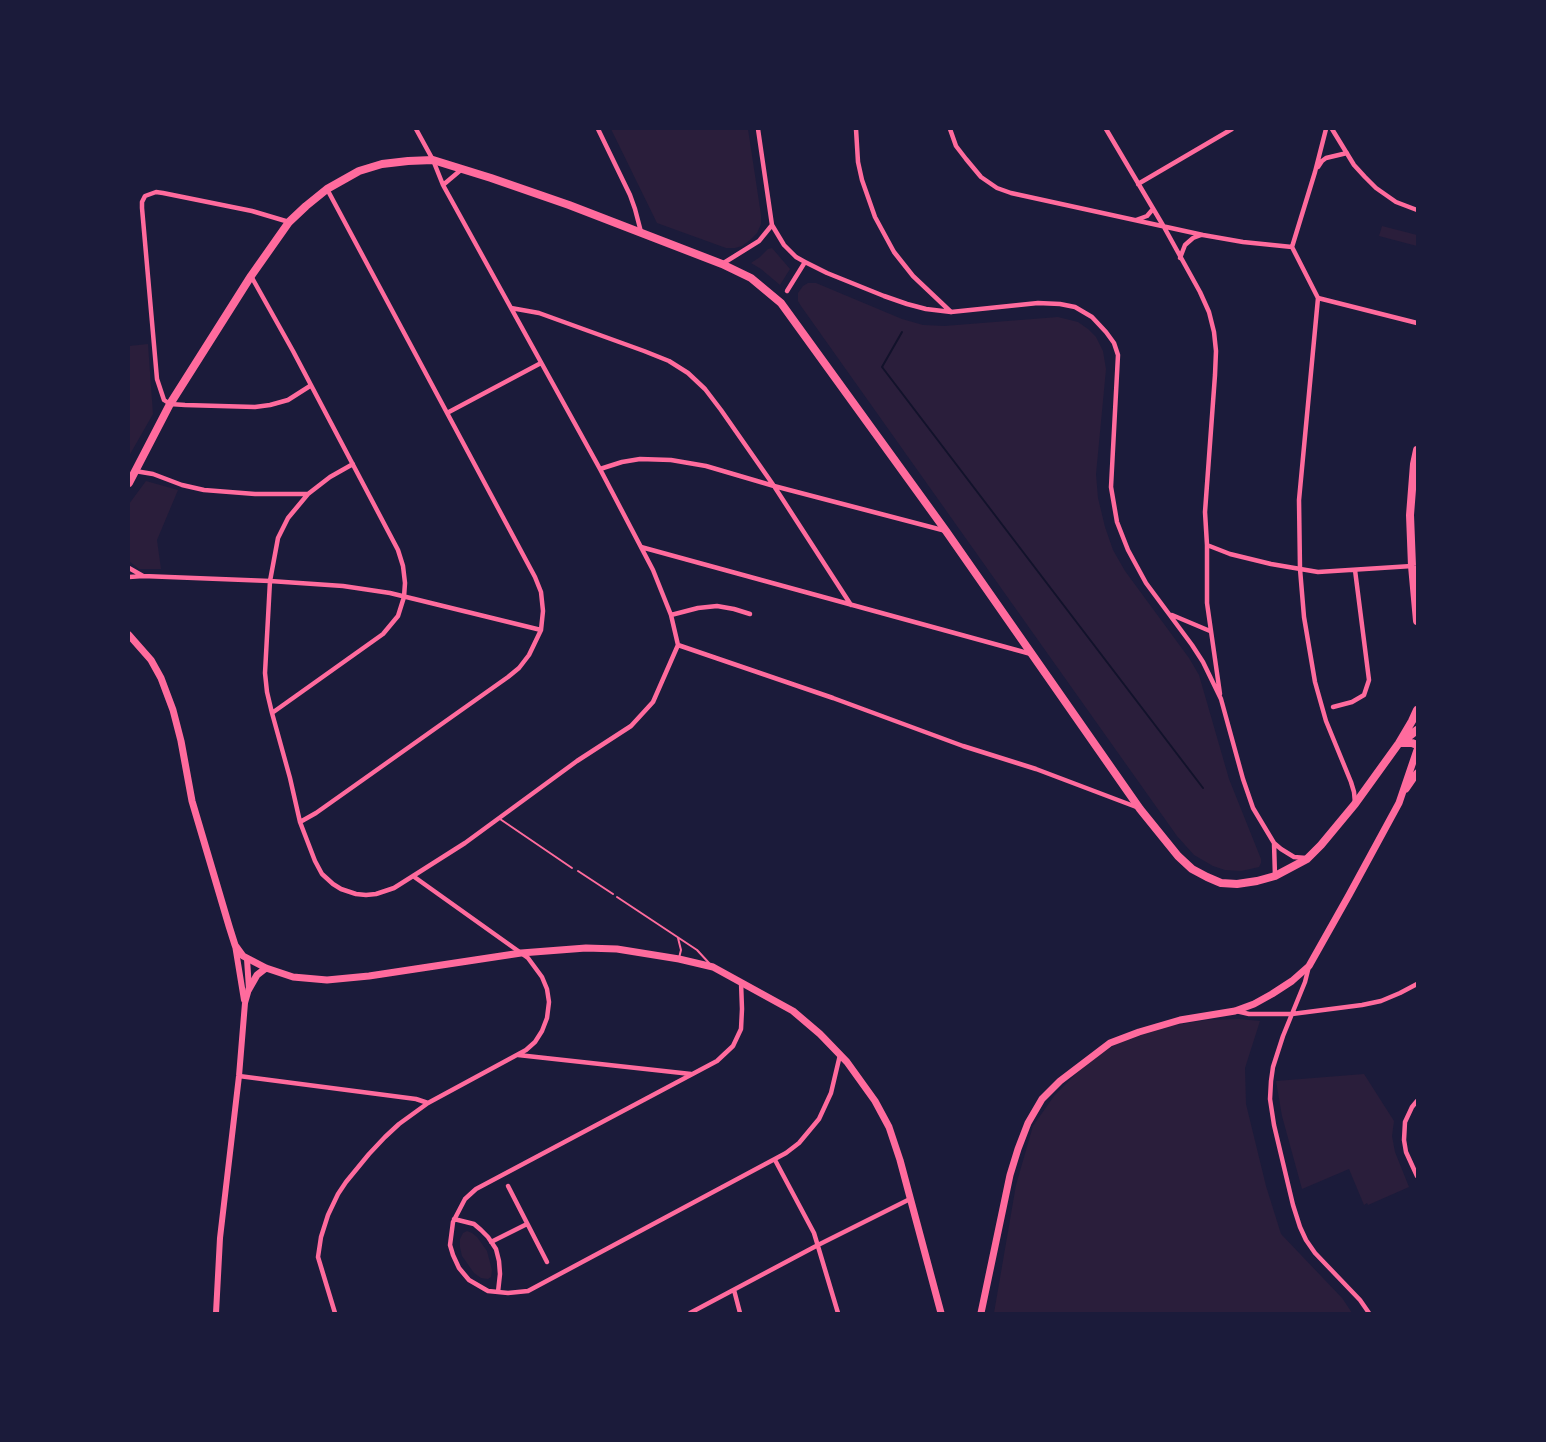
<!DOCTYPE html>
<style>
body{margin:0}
#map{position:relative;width:1546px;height:1442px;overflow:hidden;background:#1b1b3a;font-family:"Open Sans",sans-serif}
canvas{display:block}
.frame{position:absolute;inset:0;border:130px solid #1b1b3a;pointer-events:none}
</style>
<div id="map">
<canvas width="1546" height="1442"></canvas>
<div class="frame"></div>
</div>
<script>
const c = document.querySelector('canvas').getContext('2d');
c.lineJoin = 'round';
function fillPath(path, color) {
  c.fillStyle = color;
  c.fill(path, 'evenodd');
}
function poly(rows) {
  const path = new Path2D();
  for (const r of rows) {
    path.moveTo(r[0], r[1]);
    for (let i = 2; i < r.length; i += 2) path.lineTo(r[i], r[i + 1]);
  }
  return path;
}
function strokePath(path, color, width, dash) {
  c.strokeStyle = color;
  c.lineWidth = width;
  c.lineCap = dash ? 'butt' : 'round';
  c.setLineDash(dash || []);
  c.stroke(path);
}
fillPath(poly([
 [611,129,748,129,761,215,761,224,757,233,750,240,742,246,735,248,726,248,657,223],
 [1382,226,1417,235,1417,246,1379,236],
 [772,248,790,269,780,285,761,269,751,263,760,257,768,249],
 [808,283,816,283,902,319,923,325,944,326,1058,317,1078,322,1088,329,1096,337,1103,351,1106,369,1096,474,1098,498,1105,527,1113,550,1125,571,1189,658,1199,675,1229,779,1261,859,1261,863,1259,867,1241,871,1225,870,1213,866,1194,855,1177,836,801,306,798,301,798,293,803,286],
 [148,344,153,414,129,456,129,346],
 [146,481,178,490,157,540,161,569,139,569,129,561,129,504],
 [1239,1019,1260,1021,1245,1068,1246,1104,1266,1186,1281,1234,1342,1298,1352,1313,994,1313,1016,1185,1033,1126,1054,1096,1090,1060,1127,1038,1169,1026,1207,1020],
 [1364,1074,1394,1121,1392,1136,1395,1152,1409,1187,1368,1205,1367,1203,1364,1205,1349,1169,1302,1189,1282,1116,1276,1081],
 [467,1231,472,1233,477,1237,487,1251,492,1270,491,1277,488,1279,481,1278,474,1273,462,1256,460,1247,460,1239,463,1233]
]), '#2a1e3b');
strokePath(poly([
 [902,332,882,367,1203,788]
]), '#12122b', 2);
strokePath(poly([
 [500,819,572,868],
 [578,871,613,894],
 [617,897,697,950,709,963],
 [678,938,681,950,679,958]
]), '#ff6b9d', 2);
strokePath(poly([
 [598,129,630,195,635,209,641,232],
 [758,129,772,225,784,245,796,257,805,262,827,273,884,296,907,304,926,309,951,312,1038,303,1060,304,1075,307,1092,317,1106,332,1114,343,1118,355,1111,487,1117,522,1128,550,1146,583,1192,645,1203,662,1221,699,1243,779,1253,808,1274,843,1281,849,1294,857,1306,858],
 [856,129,858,162,862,180,875,217,894,252,913,276,951,312],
 [950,129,956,146,966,159,981,177,997,188,1011,193,1203,235,1243,242,1292,247],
 [1106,129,1164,227,1200,292,1209,312,1214,332,1216,351,1215,375,1205,512,1207,545,1207,603,1220,694],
 [1326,129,1315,172,1292,247,1318,298,1299,500,1300,569,1304,617,1315,682,1326,721,1351,782,1354,792,1355,803],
 [1332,129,1354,165,1365,177,1376,188,1396,202,1417,210],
 [1318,167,1322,161,1326,158,1347,153],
 [1138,184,1232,129],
 [443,185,462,169],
 [1136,220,1147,216,1153,209],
 [289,222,252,211,163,193,156,192,145,196,142,202,142,208,157,379,164,400,170,404,185,405,255,407,270,405,288,400,310,386],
 [1180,258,1185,245,1193,238,1201,235],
 [722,264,759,241,772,225],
 [251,276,293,351,398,550,403,566,405,583,404,597,398,616,383,634,272,713],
 [787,291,805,262],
 [1318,298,1417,323],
 [511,308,539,313,644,351,669,361,688,373,705,389,721,410,774,486,851,605],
 [447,413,541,363],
 [353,464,330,477,308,494,288,518,278,538,270,581,265,673,267,692,272,713,290,778,300,822,315,861,322,874,333,884,341,889,356,894,366,895,376,894,394,888,413,876,465,843,577,761,631,726,653,702,678,645,671,615,653,570,600,469,443,185,433,160,416,129],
 [600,469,622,462,640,459,671,460,706,466,774,486,946,531],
 [135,471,153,474,182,485,204,490,255,494,308,494],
 [1207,545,1230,554,1271,564,1318,572,1412,566],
 [641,547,1031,654],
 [129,568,143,576],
 [129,577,143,576,270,581,343,586,390,593,541,630],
 [671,615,698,608,717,606,734,609,750,614],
 [1172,615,1210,631],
 [678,645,833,698,963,746,1036,769,1139,808],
 [1333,707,1352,702,1364,695,1369,680,1355,570],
 [300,822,316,813,508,677,519,668,529,655,541,630,543,611,541,592,535,577,327,189],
 [1274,843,1275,876],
 [1309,966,1305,982,1283,1036,1273,1067,1271,1081,1270,1099,1274,1125,1293,1205,1300,1227,1306,1240,1315,1253,1360,1300,1369,1313],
 [741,982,742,1009,741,1029,733,1046,717,1061,476,1189,465,1199,453,1222,450,1245,453,1255,459,1268,469,1280,488,1291,508,1293,528,1291,786,1153,799,1143,819,1119,831,1093,840,1055],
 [1236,1011,1249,1014,1292,1014,1362,1005,1381,1001,1400,993,1417,984],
 [518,1055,691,1074],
 [239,1076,416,1099,428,1103],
 [1417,1101,1412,1107,1405,1122,1404,1140,1406,1152,1417,1176],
 [775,1160,814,1233,838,1313],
 [508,1186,547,1262],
 [454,1219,474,1224,481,1230,488,1237,496,1249,499,1261,500,1274,498,1292],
 [491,1242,527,1224],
 [734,1290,740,1313],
 [335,1313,318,1257,321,1237,328,1215,338,1194,346,1182,369,1154,385,1137,399,1124,428,1103,526,1050,535,1042,542,1031,547,1018,549,1002,547,989,542,977,528,958,413,876],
 [690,1313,818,1245,910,1199]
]), '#ff6b9d', 4.5);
strokePath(poly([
 [235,945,244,1000],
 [216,1313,220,1238,239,1076,245,1003,249,989,247,959]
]), '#ff6b9d', 6);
strokePath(poly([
 [129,635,151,660,161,678,173,710,181,741,192,801,229,926,235,945,243,956,266,968,293,977,327,980,369,976,521,953,586,948,617,949,679,959,713,967,793,1011,820,1034,847,1062,875,1101,889,1127,900,1160,941,1313],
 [1406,789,1417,773],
 [249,989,257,975,266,968],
 [981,1313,1010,1175,1018,1149,1028,1123,1042,1099,1060,1081,1110,1043,1139,1032,1180,1020,1235,1011,1254,1004,1272,994,1292,981,1309,966,1349,895,1399,803,1417,750]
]), '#ff6b9d', 7);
strokePath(poly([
 [1417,450,1414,464,1410,515,1412,566,1417,621],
 [129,483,170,404,251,276,289,222,306,206,327,189,359,171,382,164,408,161,433,160,491,178,569,205,722,264,751,278,781,303,946,531,1140,809,1178,856,1192,869,1207,877,1221,883,1237,884,1257,881,1275,876,1307,859,1321,845,1355,804,1399,743,1412,721,1417,710],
 [1403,741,1417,730],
 [1400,743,1412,743,1417,745]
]), '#ff6b9d', 8);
</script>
